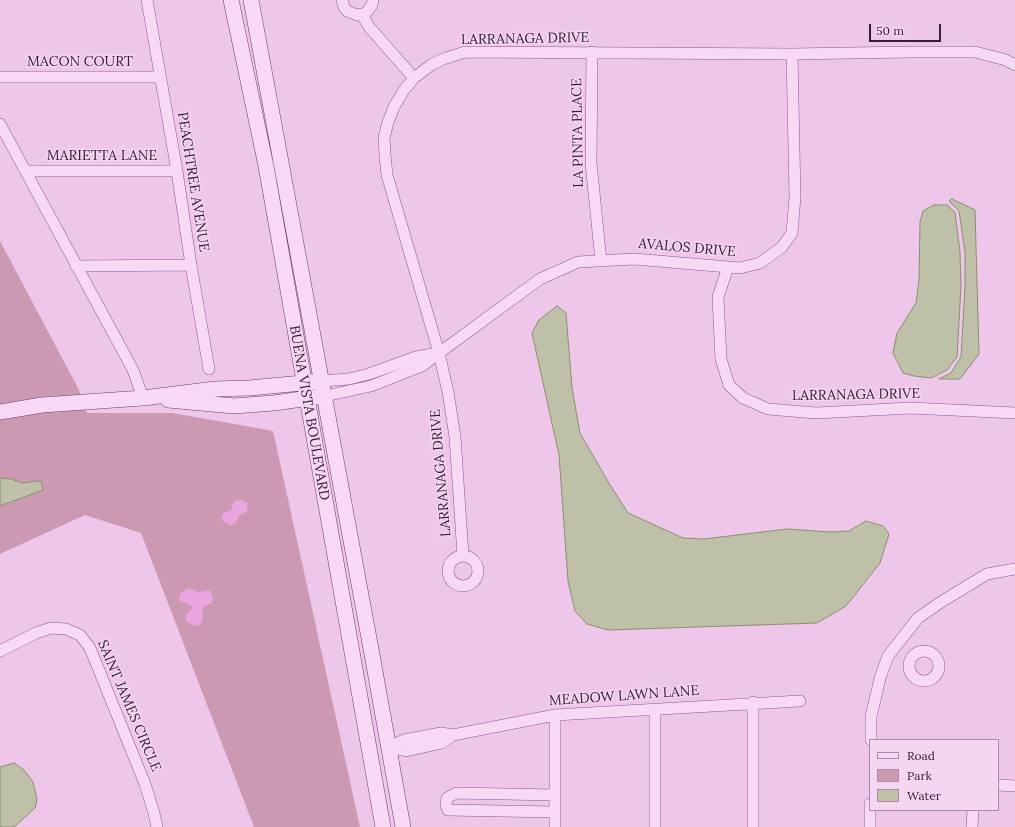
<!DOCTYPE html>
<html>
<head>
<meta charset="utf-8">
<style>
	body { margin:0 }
	#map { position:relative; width:1015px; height:827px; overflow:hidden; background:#edc6e9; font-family:Lora,serif }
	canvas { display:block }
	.legend { position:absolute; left:869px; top:739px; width:130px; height:72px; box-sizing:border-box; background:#f5d6f1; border:1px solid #a98da7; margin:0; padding:5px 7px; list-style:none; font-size:12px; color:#362039 }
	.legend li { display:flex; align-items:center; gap:8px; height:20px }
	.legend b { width:20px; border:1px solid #a98da7 }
	.scale { position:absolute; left:869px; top:24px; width:72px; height:18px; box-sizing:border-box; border:2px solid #362039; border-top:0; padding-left:5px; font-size:12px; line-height:14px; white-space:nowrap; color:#362039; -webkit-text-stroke:3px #f5d6f1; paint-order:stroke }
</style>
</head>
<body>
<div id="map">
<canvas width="1015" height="827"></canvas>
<ul class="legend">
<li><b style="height:5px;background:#f8d9f5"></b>Road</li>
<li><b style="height:11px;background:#cb9ab2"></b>Park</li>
<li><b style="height:11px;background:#bec1a8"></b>Water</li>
</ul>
<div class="scale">50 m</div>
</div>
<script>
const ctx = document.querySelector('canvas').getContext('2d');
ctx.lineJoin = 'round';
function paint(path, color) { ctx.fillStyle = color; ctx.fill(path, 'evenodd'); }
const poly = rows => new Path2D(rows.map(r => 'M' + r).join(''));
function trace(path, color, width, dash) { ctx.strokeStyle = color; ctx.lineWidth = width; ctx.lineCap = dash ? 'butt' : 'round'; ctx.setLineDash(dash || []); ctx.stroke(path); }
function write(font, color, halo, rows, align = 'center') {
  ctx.font = font + ' Lora,serif'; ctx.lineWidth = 3; ctx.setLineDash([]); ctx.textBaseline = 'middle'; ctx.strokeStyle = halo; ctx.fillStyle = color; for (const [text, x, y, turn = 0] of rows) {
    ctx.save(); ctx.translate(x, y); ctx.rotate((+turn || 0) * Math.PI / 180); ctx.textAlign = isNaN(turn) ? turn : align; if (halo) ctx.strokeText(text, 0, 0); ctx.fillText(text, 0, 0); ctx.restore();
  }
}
paint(poly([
	[0,241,79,390,87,413,173,413,273,431,360,827,254,827,141,533,85,515,0,554]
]), '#cb9ab2');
paint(poly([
	[241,500,248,503,247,512,240,515,236,523,230,525,226,523,222,520,222,514,231,510,234,501],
	[188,588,190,588,198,592,209,590,213,596,212,602,202,608,203,619,200,625,198,626,193,625,186,621,186,615,191,610,192,607,190,605,182,602,179,599,180,594]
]), '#e8a5df');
const water = poly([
	[952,199,975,210,979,354,960,379,939,379,951,373,961,357,965,286,965,252,959,211,949,201,952,199],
	[934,205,947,205,955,212,960,252,961,287,957,357,947,370,931,378,914,376,903,373,893,353,897,333,916,303,919,280,920,222,923,211,934,205],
	[557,306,566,313,572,388,580,433,610,485,628,513,683,538,704,539,787,529,830,532,849,531,866,521,883,526,889,534,880,563,846,606,817,623,608,630,587,624,575,611,568,581,559,455,532,333,539,320,557,306],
	[0,478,11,479,23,483,37,481,41,481,43,490,0,506,0,478],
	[14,763,24,770,33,782,37,799,35,808,14,827,0,827,0,767,14,763]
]);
paint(water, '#bec1a8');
trace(water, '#8a8f6e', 1);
const street = poly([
	[147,0,177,171,191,265,209,369],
	[342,0,344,7,347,11,357,15,366,13,372,5,373,0],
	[362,15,370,28,414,78],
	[592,52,591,163,601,261],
	[0,77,160,77],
	[0,124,133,370,143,398],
	[26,171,177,171],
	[76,266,191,265],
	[728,267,718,297,721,359,729,385,743,398,768,409,816,413,911,408,1015,413],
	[322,381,349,379,369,374,416,357,438,353],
	[325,396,371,386,422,366,439,353,540,279,578,262,634,259,740,268,760,263,782,247,792,233,795,197,792,54],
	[463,555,455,437,448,392,439,353,387,175,385,155,384,138,388,122,394,107,404,90,414,78,431,65,443,59,465,52,792,54,910,52,975,52,1006,60,1015,65],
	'448 571a15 15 0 1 1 30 0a15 15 0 1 1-30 0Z',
	'909 666a15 15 0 1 1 30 0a15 15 0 1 1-30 0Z',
	[0,651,36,633,51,628,66,629,80,635,90,648,145,784,154,813,157,827],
	[555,715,555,827],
	[871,740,871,717,880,678,888,656,918,618,941,602,987,574,1015,569],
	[389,747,404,740,441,733,453,735,555,715,800,701],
	[389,747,406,751,442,743,453,735],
	[998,785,1015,786],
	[555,795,456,793,447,798,446,804,448,810,555,812],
	[655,827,655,709],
	[753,827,753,702],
	[870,827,870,804],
	[972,827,973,810]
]);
const secondary = poly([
	[231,0,266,166,383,827],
	[251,0,371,649,403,827],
	[168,400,234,406,274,403,316,397],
	[0,412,42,405,143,398,215,389,249,388,313,382]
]);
trace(street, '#855c88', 12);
trace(secondary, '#65406a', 16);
trace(street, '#f8d9f5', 11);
trace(secondary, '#f8d9f5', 15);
write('14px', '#362039', '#f5d6f1', [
	["LARRANAGA DRIVE",525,39,-1],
	["MACON COURT",80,62],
	["LA PINTA PLACE",578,133,-91],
	["MARIETTA LANE",102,156],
	["PEACHTREE AVENUE",193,182,81],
	["AVALOS DRIVE",687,248,5],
	["LARRANAGA DRIVE",856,395,-1],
	["BUENA VISTA BOULEVARD",309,413,80],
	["LARRANAGA DRIVE",441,473,-95],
	["MEADOW LAWN LANE",624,696,-4],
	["SAINT JAMES CIRCLE",129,706,67]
]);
</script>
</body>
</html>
